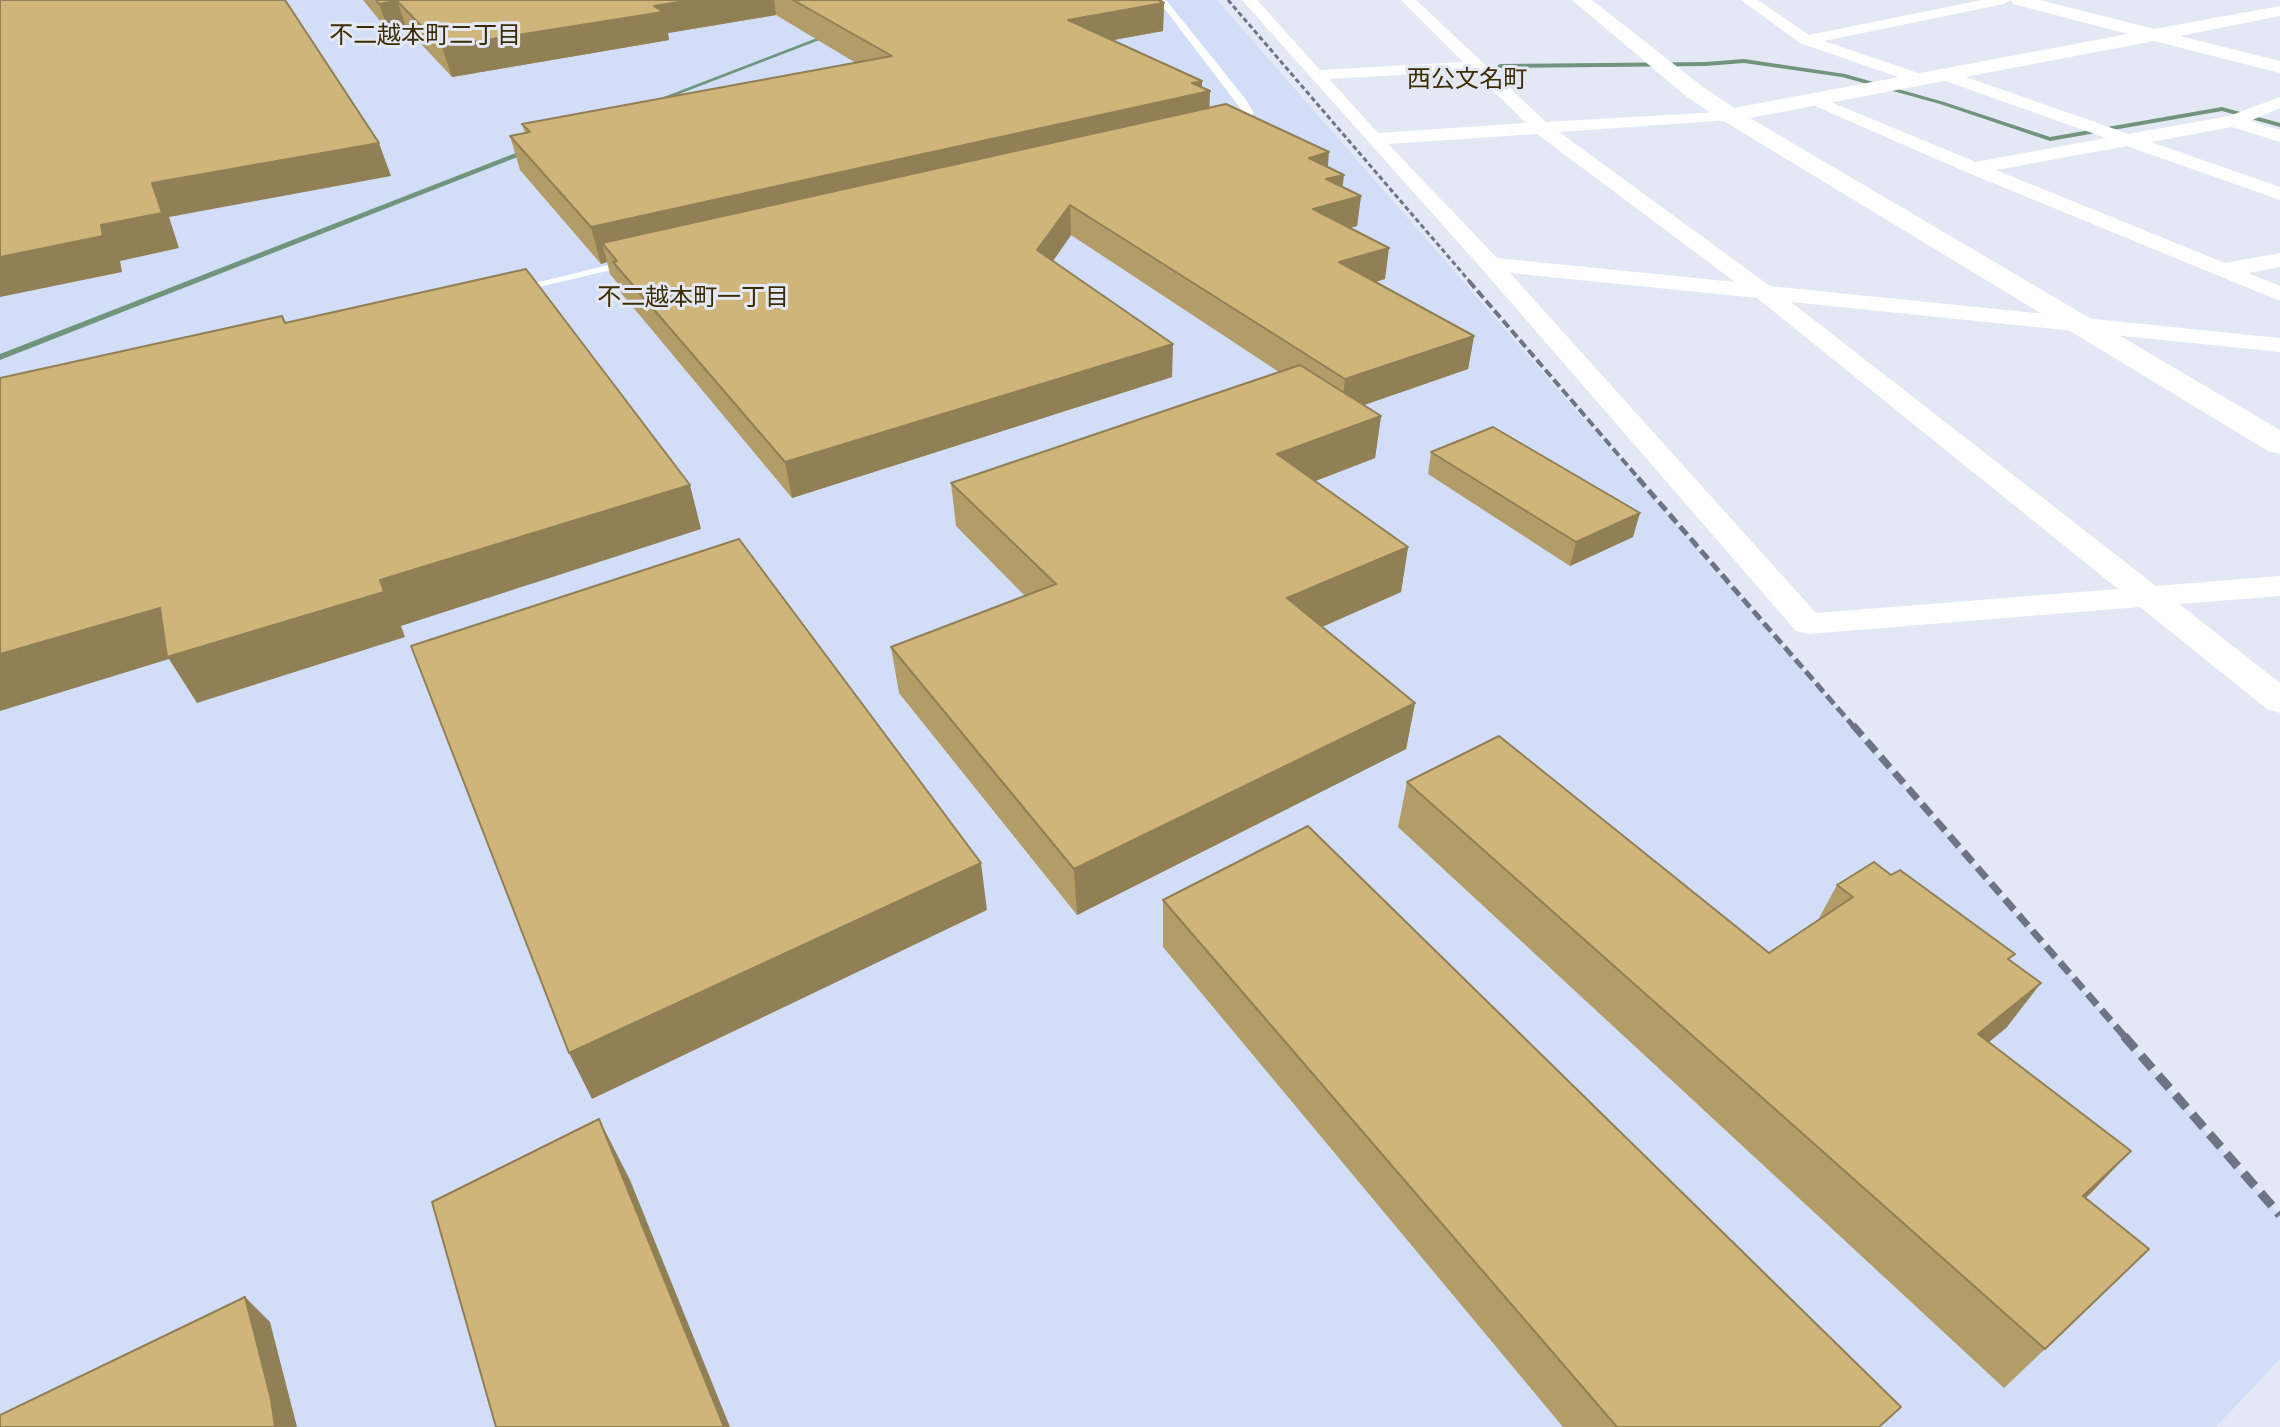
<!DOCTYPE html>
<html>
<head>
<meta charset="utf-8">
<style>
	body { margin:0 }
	canvas { display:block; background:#e3e8f4 }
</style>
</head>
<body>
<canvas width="2280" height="1427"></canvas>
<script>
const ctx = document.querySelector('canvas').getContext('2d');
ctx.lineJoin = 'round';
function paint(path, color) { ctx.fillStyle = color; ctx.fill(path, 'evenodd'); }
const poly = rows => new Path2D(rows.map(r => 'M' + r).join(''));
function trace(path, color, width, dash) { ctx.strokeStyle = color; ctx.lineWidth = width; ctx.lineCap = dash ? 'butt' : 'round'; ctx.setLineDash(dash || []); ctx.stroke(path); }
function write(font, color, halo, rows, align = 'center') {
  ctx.font = font + ' Quicksand,"Noto Sans JP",sans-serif'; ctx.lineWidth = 6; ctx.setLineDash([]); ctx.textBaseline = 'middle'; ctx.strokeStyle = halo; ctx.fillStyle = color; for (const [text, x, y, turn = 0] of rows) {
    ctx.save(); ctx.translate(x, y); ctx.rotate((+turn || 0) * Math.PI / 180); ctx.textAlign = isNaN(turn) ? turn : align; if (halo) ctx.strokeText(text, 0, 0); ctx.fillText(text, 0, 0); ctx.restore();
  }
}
paint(poly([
	[0,0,1217,0,2280,1215,2280,1359,2216,1427,0,1427]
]), '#d2ddf7');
paint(poly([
	[830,33,835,34,648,106,643,105,830,33],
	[1744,59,1845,74,1944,102,2050,137,2222,107,2280,123,2280,127,2222,111,2050,141,1940,104,1842,77,1744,63,1705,66,1500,68,1497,66,1500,64,1705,62,1744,59],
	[531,147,538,149,0,360,0,354,531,147]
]), '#70957c');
paint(poly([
	[1158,0,1166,0,1244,97,1254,113,1244,123,1223,126,1223,122,1238,119,1244,113,1158,0],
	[633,259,639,262,637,264,517,292,511,289,633,259]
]), '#fff');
paint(poly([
	[1242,0,1257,0,1320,70,1463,62,1401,0,1416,0,1546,122,1736,111,1739,115,1730,120,1559,132,1770,286,2280,338,2280,352,1791,302,2156,586,2280,576,2280,596,2179,604,2280,683,2280,713,2267,709,2140,607,1808,634,1796,631,1482,269,1242,0],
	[1473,71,1526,123,1378,133,1329,79,1473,71],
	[1537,134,1735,282,1497,258,1388,144,1537,134],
	[1510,273,1757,298,2118,589,1816,613,1510,273],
	[1741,0,1758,0,1809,35,1982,0,2011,0,2004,4,1824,41,1924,75,1927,79,1918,84,1800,43,1741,0],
	[1943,69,2129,134,2229,116,2280,97,2280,108,2250,121,2280,130,2280,142,2232,127,2151,142,2280,187,2280,200,2127,146,1996,170,2225,263,2280,253,2280,267,2248,273,2280,286,2280,301,1966,172,1801,100,1804,96,1816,96,1976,162,2106,138,1937,78,1935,74,1937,70,1943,69]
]), '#fff');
paint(poly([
	[1572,0,1592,0,1703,87,1734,108,2128,34,2013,4,2010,0,2040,0,2154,29,2280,6,2280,16,2180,36,2280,61,2280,73,2154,41,1750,118,2280,430,2280,454,2268,451,1722,120,1687,97,1572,0]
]), '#fff');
trace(poly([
	[1228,0,1471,283]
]), '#6d7486', 3, [5, 3]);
trace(poly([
	[1469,281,1640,480]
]), '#6d7486', 4, [9, 4]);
trace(poly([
	[1638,478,1854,727]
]), '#6d7486', 5, [11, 5]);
trace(poly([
	[1853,725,2126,1038]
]), '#6d7486', 7, [14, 7]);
trace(poly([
	[2124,1036,2280,1215]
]), '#6d7486', 9, [17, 9]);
paint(poly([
	[363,0,1162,0,1164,3,1163,31,1113,40,1202,87,1209,107,1328,167,1343,187,1361,196,1357,226,1350,228,1385,279,1375,282,1474,336,1468,369,1364,405,1381,416,1375,458,1315,481,1408,547,1401,592,1322,627,1415,703,1406,749,1077,915,899,693,891,647,1025,596,956,526,951,483,1279,372,1071,235,1053,261,1172,377,792,498,622,294,619,285,610,274,607,262,601,264,520,170,510,136,525,133,522,124,856,63,776,15,668,33,669,40,452,77,407,29,389,32],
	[1431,452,1633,537,1570,566,1428,474],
	[1407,782,1769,953,1818,920,1837,885,2010,961,2007,1027,1989,1042,2086,1198,2045,1349,2004,1388,1398,827],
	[1163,900,1881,1427,1563,1427,1163,947]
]), '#b29c68');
paint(poly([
	[692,0,774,0,776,15,668,33,669,40,452,77,442,47,654,6],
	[1134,0,1162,0,1162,3,1164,3,1163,31,1069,48,1068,20],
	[397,1,407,29,389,32,379,4],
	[1202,81,1202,93,1210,91,1209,123,602,243,607,262,601,264,591,227],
	[379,143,391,176,169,217,179,248,120,261,122,272,0,297,0,257,101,225,152,183],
	[1329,152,1327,179,1344,175,1341,201,1361,196,1357,226,1311,239,1309,158],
	[1070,205,1071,235,1039,281,1037,250],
	[1389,248,1385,279,1336,294,1339,262],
	[1474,336,1468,369,1341,413,1345,379],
	[1173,344,1172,377,792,498,785,462],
	[1381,416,1375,458,1274,497,1277,454],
	[690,485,701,529,401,626,405,637,197,703,169,659,0,711,0,654,160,608,380,580],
	[1640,513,1633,537,1570,566,1576,542],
	[1408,547,1401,592,1283,644,1287,598],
	[1415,703,1406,749,1077,915,1074,869],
	[981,863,987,910,592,1099,569,1053],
	[2041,983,2007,1027,1946,1078,1978,1034],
	[599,1119,630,1180,730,1427,724,1427],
	[2131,1151,2091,1193,2043,1238,2083,1196],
	[245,1297,270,1322,297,1427,275,1427]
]), '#917f55');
const building = poly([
	[0,0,285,0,379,143,152,183,162,213,101,225,103,236,0,257,0,0],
	[376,0,692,0,654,6,663,12,442,47,397,1,379,4,376,0],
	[793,0,1158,0,1164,3,1068,20,1202,81,1192,83,1210,91,591,227,510,136,530,132,522,124,892,56,793,0],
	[1226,104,1329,152,1309,158,1344,175,1326,179,1361,196,1313,209,1389,248,1339,262,1474,336,1345,379,1070,205,1037,250,1173,344,785,462,613,262,617,261,602,243,1226,104],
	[526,269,690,485,380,580,384,592,167,657,160,608,0,654,0,378,282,316,285,323,526,269],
	[1300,365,1381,416,1277,454,1408,547,1287,598,1415,703,1074,869,891,647,1056,584,951,483,1300,365],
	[1493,427,1640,513,1576,542,1431,452,1493,427],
	[739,539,981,863,569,1053,411,646,739,539],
	[1499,736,1769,953,1853,897,1837,885,1874,862,1891,875,1900,870,2015,954,2008,959,2041,983,1978,1034,2131,1151,2083,1196,2149,1249,2045,1349,1407,782,1499,736],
	[1308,826,1901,1407,1879,1427,1617,1427,1163,900,1308,826],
	[599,1119,724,1427,496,1427,432,1202,599,1119],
	[245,1297,271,1399,275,1427,0,1427,0,1415,245,1297]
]);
paint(building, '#cfb579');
trace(building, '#917f55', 2);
write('24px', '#3c2c02', '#e3e8f4', [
	["不二越本町二丁目",425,36],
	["西公文名町",1467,80],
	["不二越本町一丁目",693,298]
]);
</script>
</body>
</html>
